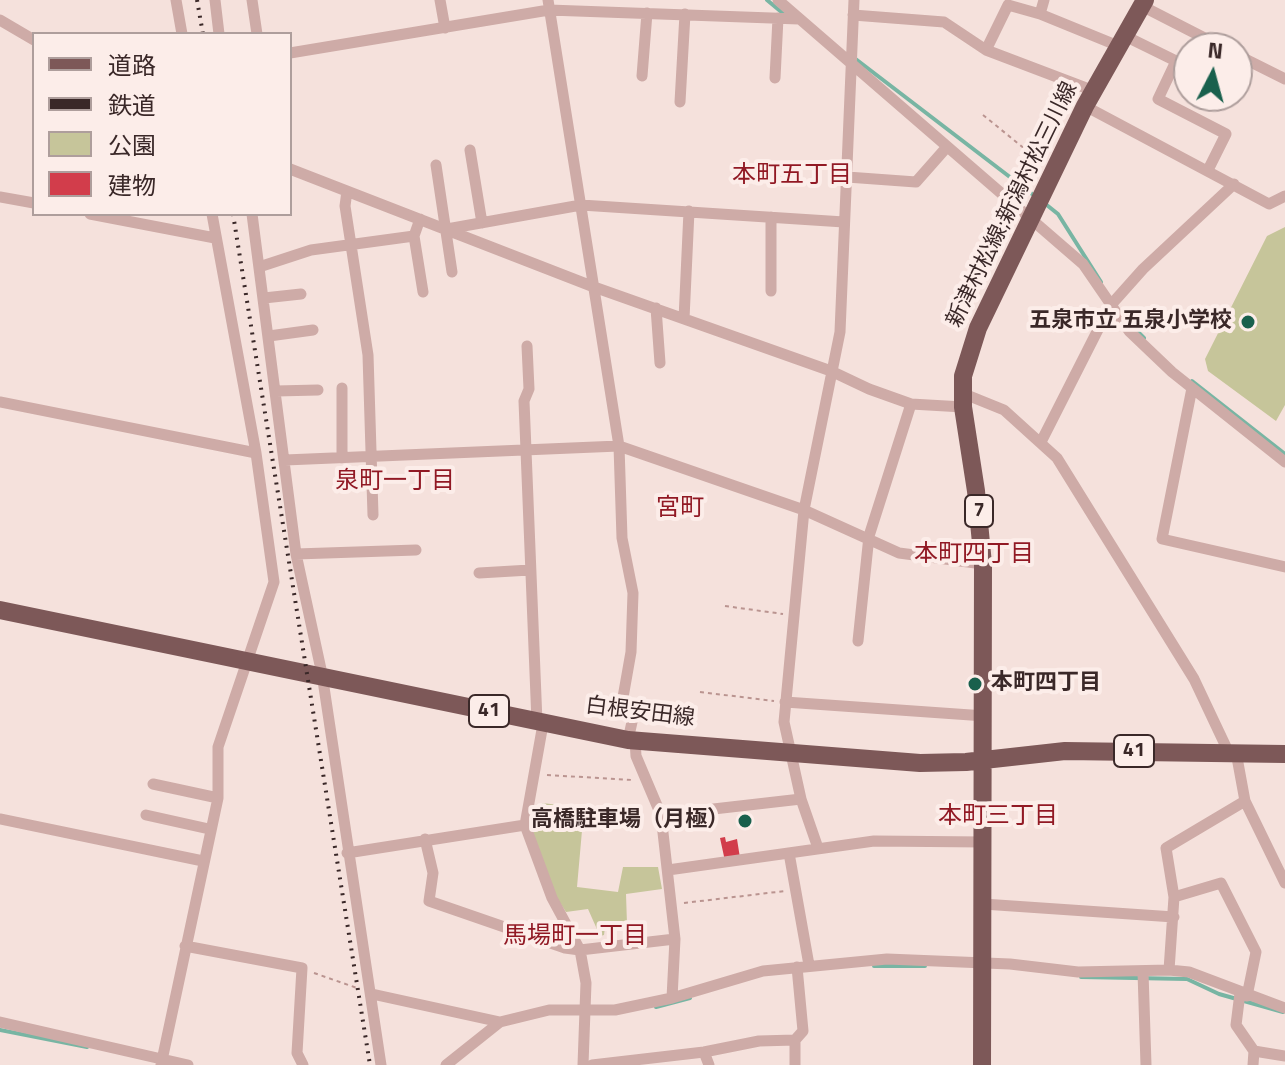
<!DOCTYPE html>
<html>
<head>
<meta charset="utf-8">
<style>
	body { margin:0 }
	#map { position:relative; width:1285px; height:1065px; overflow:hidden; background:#f5e1dc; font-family:"Titillium Web","Noto Sans JP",sans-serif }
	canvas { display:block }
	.legend { position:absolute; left:32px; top:32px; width:260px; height:184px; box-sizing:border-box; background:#fcede9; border:2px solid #ae9e9c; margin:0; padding:10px 14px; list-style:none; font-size:24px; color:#3a2828 }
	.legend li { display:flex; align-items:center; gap:16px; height:40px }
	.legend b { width:40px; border:2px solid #ae9e9c }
	.north { position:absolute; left:1173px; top:32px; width:80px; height:80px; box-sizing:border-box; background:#fcede9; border:2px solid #ae9e9c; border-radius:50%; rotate:6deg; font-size:22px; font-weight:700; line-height:32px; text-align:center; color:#3a2828 }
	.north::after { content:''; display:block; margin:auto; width:28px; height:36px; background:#19604d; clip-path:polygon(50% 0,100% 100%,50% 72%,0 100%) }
</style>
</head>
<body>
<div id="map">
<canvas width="1285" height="1065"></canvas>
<ul class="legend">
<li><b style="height:10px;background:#7d5858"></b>道路</li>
<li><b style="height:10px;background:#3a2828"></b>鉄道</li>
<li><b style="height:22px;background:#c6c59a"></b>公園</li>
<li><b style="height:22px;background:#d23d4b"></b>建物</li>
</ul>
<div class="north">N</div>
</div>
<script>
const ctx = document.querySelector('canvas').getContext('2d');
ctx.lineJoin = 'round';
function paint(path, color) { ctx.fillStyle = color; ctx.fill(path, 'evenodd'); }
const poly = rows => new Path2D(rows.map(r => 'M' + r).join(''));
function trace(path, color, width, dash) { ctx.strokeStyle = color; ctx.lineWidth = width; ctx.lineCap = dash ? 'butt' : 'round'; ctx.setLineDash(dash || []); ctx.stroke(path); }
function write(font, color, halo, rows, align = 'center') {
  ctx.font = font + ' "Titillium Web","Noto Sans JP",sans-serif'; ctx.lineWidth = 8; ctx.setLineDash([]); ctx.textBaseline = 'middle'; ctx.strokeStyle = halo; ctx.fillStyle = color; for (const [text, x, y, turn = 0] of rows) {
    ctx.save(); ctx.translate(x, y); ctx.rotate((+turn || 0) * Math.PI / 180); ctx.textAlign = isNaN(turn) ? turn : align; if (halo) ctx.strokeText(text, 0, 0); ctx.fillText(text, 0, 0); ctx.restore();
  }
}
paint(poly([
	[1285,227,1285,405,1276,421,1208,371,1205,359,1267,236],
	[542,803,584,808,577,887,618,892,623,867,658,867,662,889,626,894,627,924,605,927,604,935,600,936,588,909,566,912,553,892,531,835,538,827]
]), '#c6c59a');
trace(poly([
	[767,0,785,15],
	[853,57,1036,197],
	[1043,202,1058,214,1101,282],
	[1128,322,1144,338],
	[1192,381,1285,454],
	[874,966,925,966],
	[1081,977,1187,979,1219,994,1283,1012],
	[656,1007,690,998],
	[0,1030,87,1047]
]), '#78b5a3', 4);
paint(poly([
	[725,837,726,842,737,839,740,858,725,861,720,838]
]), '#d23d4b');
trace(poly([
	[983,115,1041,162],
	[725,606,783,614],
	[700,692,774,701],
	[547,775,633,780],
	[684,903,785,891],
	[314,973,357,988]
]), '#ba9490', 2, [4, 4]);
trace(poly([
	[176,0,182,34],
	[215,0,219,34],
	[252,0,257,34],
	[440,0,445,28],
	[548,0,619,446,622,538,633,593,631,652,622,703,634,713,628,740],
	[778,0,1083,264,1129,331,1172,372,1285,462],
	[1044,0,1040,14,1116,45],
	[1142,6,1224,48],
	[853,15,944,22,986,50,1094,91],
	[0,20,34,40],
	[1123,35,1176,61,1158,99,1226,134,1208,170],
	[986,50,1008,5,1040,14],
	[290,53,549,10,799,19],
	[1237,55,1285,79],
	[1176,61,1189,67],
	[642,76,647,13],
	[775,78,778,18],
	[680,102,685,14],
	[1085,106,1269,204,1285,196],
	[470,150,482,223],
	[436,165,452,272],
	[290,169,594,287,831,371,869,389,911,404,963,407],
	[847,177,916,182,946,148],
	[347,191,345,206,368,355,373,515],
	[0,197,34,203],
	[90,214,215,238],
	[252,214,296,554,322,674,381,1065],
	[771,217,771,291],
	[420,219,414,236,423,292],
	[447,229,581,205,844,222],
	[259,267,311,250,414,236],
	[264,298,301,294],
	[656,308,660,363],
	[684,319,689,211],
	[269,336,313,330],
	[527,346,529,389,524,401,537,722],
	[342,388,342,458],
	[1192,388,1162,539,1285,567],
	[276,391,318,390],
	[962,393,1004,410,1057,458,1194,679,1228,751],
	[0,402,256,453],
	[1041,442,1110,306,1143,269,1234,184],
	[285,460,619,446,804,510,899,553,983,564],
	[296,554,416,550],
	[479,573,530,570],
	[858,641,869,536,911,404],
	[785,702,985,716],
	[543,724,525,825,552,898,580,950,586,983,583,1065],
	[635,740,636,756,661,815,675,939,672,998],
	[1236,752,1245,801,1285,883],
	[153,784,218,798],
	[146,815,209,829],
	[661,815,801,799],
	[0,819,203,861],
	[425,839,433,873,429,901,565,948,580,950,675,939],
	[818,848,801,799,784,722,804,510,840,332,854,0],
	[347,853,525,825],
	[789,853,809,965],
	[668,870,874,841,984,842],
	[1174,897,1221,883,1256,952,1247,996],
	[983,904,1174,917],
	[185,946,302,968,297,1053,303,1065],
	[1169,970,1174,897,1166,848,1245,801],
	[1143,972,1146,1065],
	[1240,993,1236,1025,1254,1051,1253,1065],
	[372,994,500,1022,549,1010,615,1010,672,998,763,971,887,959,1010,964,1078,972,1169,970,1189,972,1285,1008],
	[0,1022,188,1065],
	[1254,1051,1285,1056],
	[704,1052,709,1065],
	[161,1065,218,798,218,747,274,582,256,453,212,214],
	[446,1065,500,1022],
	[592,1065,704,1052,759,1041,795,1040],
	[795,1065,795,1040,803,1031,797,967]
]), '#ceaba7', 11);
trace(poly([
	[0,610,628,740,920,763,966,762,1065,751,1285,754],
	[982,1065,983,564,976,491,963,407,963,376,978,328,1085,106,1145,0]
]), '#7d5858', 18);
trace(poly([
	[197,0,203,34],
	[233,214,370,1065]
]), '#3a2828', 4, [2, 6]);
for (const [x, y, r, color] of [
	[1248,322,8,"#19604d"],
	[975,684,8,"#19604d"],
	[745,821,8,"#19604d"]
]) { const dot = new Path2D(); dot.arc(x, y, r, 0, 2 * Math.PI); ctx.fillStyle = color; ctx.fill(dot); trace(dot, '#fcede9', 3); }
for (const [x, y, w] of [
	[979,511,28],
	[489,711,40],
	[1134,751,40]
]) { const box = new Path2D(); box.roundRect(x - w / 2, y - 16, w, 32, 6); ctx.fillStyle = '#fcede9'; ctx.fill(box); trace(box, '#3a2828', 2); }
write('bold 20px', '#3a2828', null, [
	["7",979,511],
	["41",489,711],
	["41",1134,751]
]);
write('22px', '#3a2828', '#fcede9', [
	["新津村松線;新潟村松三川線",1013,205,-64],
	["白根安田線",640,713,7]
]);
write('bold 22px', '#3a2828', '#fcede9', [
	["五泉市立 五泉小学校",1232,322],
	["本町四丁目",991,684,"left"],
	["高橋駐車場（月極）",729,821]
], 'right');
write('24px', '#911924', '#fcede9', [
	["本町五丁目",792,176],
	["泉町一丁目",395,482],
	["宮町",680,509],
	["本町四丁目",974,555],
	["本町三丁目",998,817],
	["馬場町一丁目",575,937]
]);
</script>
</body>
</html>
